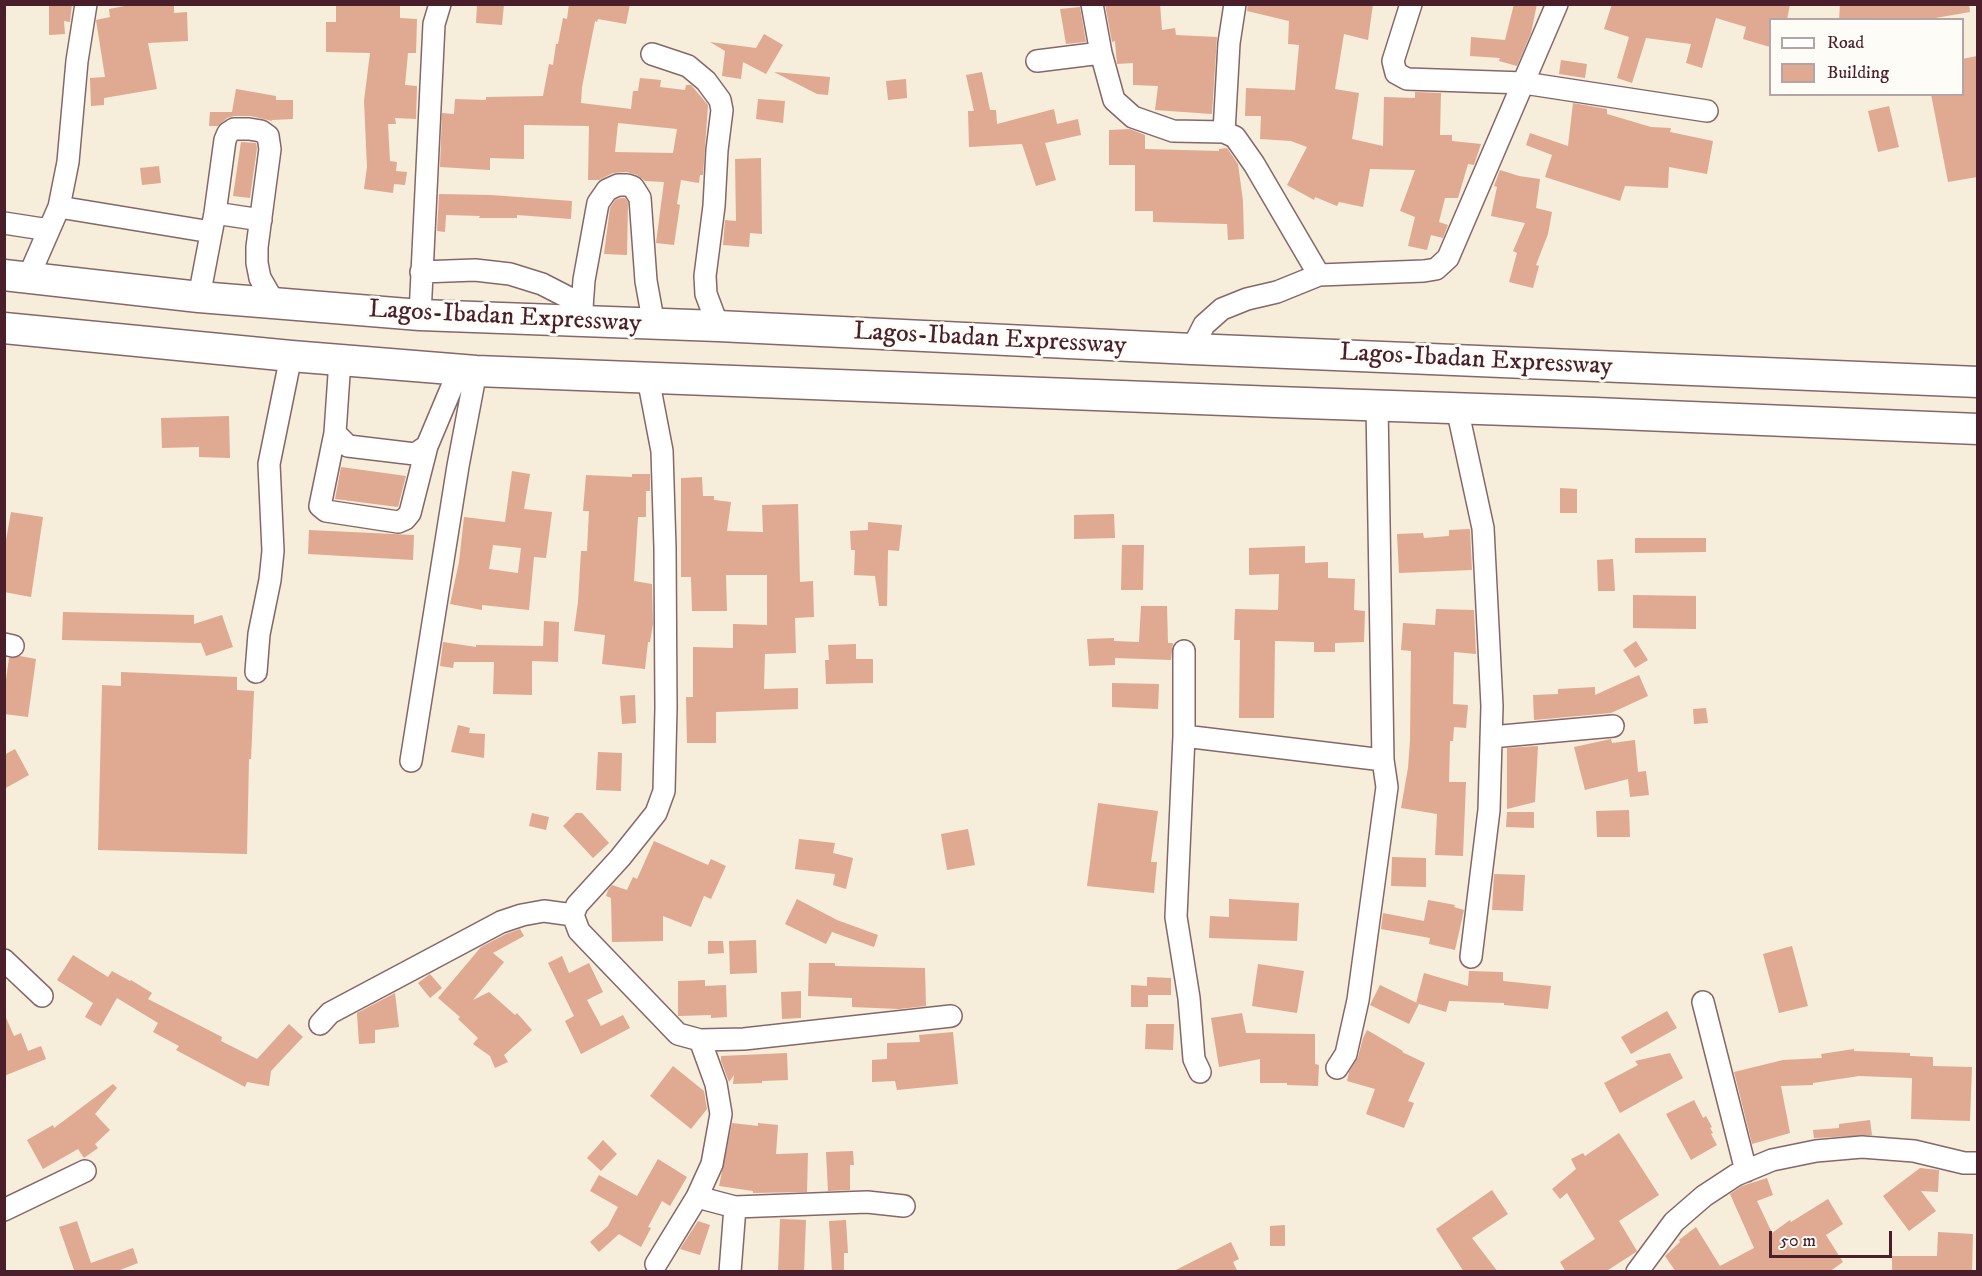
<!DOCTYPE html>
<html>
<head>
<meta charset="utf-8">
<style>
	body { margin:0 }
	#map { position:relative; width:1982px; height:1276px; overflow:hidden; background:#f6edda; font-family:"IM FELL DW Pica",serif }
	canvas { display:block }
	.frame { position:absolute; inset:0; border:6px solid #4a1f2b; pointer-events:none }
	.legend { position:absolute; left:1769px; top:18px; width:195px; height:78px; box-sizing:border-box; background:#fdfcf7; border:2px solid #b5a4a5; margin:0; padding:8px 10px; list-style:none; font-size:18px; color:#4a1f2b }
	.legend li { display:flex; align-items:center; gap:12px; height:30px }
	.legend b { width:30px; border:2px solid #b5a4a5 }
	.scale { position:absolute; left:1769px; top:1231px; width:123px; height:27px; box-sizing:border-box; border:3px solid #4a1f2b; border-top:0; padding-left:8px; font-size:18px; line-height:21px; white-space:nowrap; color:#4a1f2b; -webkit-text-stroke:4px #fdfcf7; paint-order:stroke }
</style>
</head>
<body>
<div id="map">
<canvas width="1982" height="1276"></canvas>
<div class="frame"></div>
<ul class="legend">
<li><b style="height:8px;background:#fff"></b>Road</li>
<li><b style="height:16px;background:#dfa992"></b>Building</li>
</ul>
<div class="scale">50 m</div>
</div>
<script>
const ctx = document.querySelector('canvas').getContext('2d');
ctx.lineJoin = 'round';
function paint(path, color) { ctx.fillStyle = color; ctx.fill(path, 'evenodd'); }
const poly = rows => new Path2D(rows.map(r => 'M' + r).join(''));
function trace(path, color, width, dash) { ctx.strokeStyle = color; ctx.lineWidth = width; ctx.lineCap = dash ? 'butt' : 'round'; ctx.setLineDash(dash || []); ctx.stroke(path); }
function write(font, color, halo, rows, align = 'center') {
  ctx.font = font + ' "IM FELL DW Pica",serif'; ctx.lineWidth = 6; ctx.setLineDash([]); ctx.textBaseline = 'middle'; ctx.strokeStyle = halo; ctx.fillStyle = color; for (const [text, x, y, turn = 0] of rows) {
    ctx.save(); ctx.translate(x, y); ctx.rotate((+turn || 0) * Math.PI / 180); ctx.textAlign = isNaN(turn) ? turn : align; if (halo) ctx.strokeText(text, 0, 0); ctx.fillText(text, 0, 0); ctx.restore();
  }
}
paint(poly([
	[59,4,72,4,70,22,64,21,65,34,49,35,49,6],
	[135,4,174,4,174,13,187,12,188,41,148,43,157,89,104,98,104,105,91,106,90,78,105,77,96,20,110,17,109,9],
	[336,4,400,4,400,18,417,19,416,53,408,53,405,85,417,86,416,119,395,118,396,124,388,124,390,161,397,162,396,171,407,172,405,185,394,184,393,193,364,189,367,167,364,101,370,53,326,52,326,22,336,22],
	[477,4,504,4,502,25,476,23],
	[569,4,630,4,626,24,598,19,597,22,595,21,582,87,581,103,631,109,633,91,638,91,640,78,661,80,660,87,685,90,686,85,691,85,708,105,703,175,700,175,699,183,681,180,677,204,680,205,674,245,656,243,664,182,645,181,637,175,627,172,613,173,599,180,588,180,589,126,524,125,524,159,490,158,490,170,440,167,442,113,454,114,455,99,486,100,486,97,543,96,549,64,553,65,556,44,558,44,563,18,567,19],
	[618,123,677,129,673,153,615,152],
	[1105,4,1160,4,1162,30,1175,28,1176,35,1217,37,1212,114,1155,110,1158,86,1133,85,1133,63,1117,64,1115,41,1112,42],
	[1248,4,1373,4,1368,40,1344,34,1335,89,1359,93,1352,139,1383,146,1384,97,1415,98,1415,92,1441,93,1440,135,1452,135,1452,141,1481,144,1474,165,1468,164,1458,198,1445,198,1439,222,1448,225,1443,238,1431,235,1427,250,1408,246,1415,217,1400,211,1415,170,1370,169,1363,207,1339,202,1337,206,1315,197,1314,200,1287,185,1307,147,1291,141,1260,139,1261,116,1245,116,1246,88,1295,90,1299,45,1288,44,1289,21,1247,11],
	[1514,4,1537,4,1531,33,1517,66,1499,61,1500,58,1470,56,1471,37,1505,40],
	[1612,4,1790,4,1787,20,1770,20,1770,47,1743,39,1746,27,1716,18,1702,68,1686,63,1691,44,1646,38,1632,83,1617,78,1629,37,1604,29],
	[1840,4,1969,4,1970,12,1924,20,1839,20],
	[1080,7,1086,42,1066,44,1060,9],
	[764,34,783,45,766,74,743,62,741,79,722,76,725,51,710,42,756,48],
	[1977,56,1977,177,1948,182,1931,94,1962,94,1962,59],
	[1561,60,1587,64,1585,78,1559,74],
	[774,72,830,77,828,95,817,94],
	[982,72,990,110,996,110,997,124,1054,109,1057,124,1078,119,1081,135,1045,143,1056,180,1036,186,1022,144,969,147,968,111,974,111,966,75],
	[906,79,907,98,888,100,886,81],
	[236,89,276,96,276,100,293,100,293,119,272,120,272,121,251,116,234,116,227,118,218,126,209,126,210,112,232,112],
	[758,99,785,101,783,123,756,119],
	[1573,103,1607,109,1607,114,1651,127,1671,128,1670,132,1713,141,1707,174,1669,167,1668,188,1625,186,1620,201,1545,177,1552,155,1526,145,1530,133,1568,146],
	[1889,106,1899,147,1878,152,1868,111],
	[1130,129,1145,135,1145,149,1219,151,1219,149,1227,148,1238,164,1243,201,1244,239,1228,240,1227,224,1153,222,1153,211,1135,211,1135,165,1109,165,1109,130],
	[241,142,256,143,257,148,250,198,233,196],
	[761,158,762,234,750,233,749,247,723,245,725,220,736,221,735,159],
	[159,166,161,183,142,185,140,168],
	[1500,170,1519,176,1540,179,1536,208,1552,212,1548,234,1536,265,1539,266,1533,288,1509,282,1517,253,1513,251,1525,223,1491,216,1497,187,1494,186],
	[439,194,491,195,572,201,571,219,517,215,517,218,479,218,480,216,446,215,445,232,437,231],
	[621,198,625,198,628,202,627,255,604,254,610,208,615,200],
	[229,416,230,458,199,457,199,447,162,448,161,418],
	[341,467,406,476,398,507,335,499],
	[512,471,530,474,524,509,552,512,546,558,534,557,529,610,482,605,482,610,450,604,459,562,464,517,505,522],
	[493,545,521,548,518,573,489,569],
	[632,474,650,474,650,491,646,491,646,517,638,517,634,581,652,584,653,624,650,642,648,642,645,669,602,664,605,635,574,631,578,602,581,551,587,551,589,511,583,511,586,475,632,477],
	[702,477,703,496,714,496,714,500,731,502,727,531,763,532,762,505,798,504,800,582,813,581,814,617,795,618,796,653,765,654,764,689,798,688,798,709,716,712,716,743,687,743,686,697,693,697,693,647,733,648,733,624,767,625,767,575,726,575,727,611,692,611,691,577,681,577,681,478],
	[1560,488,1577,489,1577,513,1560,513],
	[11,512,43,517,31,597,4,592,4,551],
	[1114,514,1115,538,1074,539,1074,515],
	[868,522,902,525,899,551,888,550,887,606,879,606,875,576,854,575,855,550,851,550,850,531,868,530],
	[1470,529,1472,570,1399,573,1397,534,1423,533,1424,538,1449,536,1449,530],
	[309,530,414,535,413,560,308,554],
	[1635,538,1706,538,1706,552,1635,553],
	[1122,545,1144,545,1143,590,1121,590],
	[1305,546,1305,563,1328,562,1328,578,1355,579,1354,610,1365,611,1364,642,1335,643,1335,652,1314,652,1314,642,1275,641,1274,718,1239,718,1240,640,1234,640,1235,609,1278,610,1279,574,1249,575,1249,548],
	[1613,559,1615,591,1598,591,1597,560],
	[1633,595,1696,596,1696,629,1633,628],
	[1141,606,1167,606,1168,643,1173,643,1171,660,1115,658,1115,665,1089,666,1087,639,1114,638,1114,641,1139,642],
	[1436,609,1474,610,1476,654,1454,652,1453,704,1468,705,1466,728,1454,727,1453,741,1450,741,1449,782,1466,782,1463,856,1435,855,1437,814,1401,808,1408,768,1410,741,1411,651,1401,650,1403,623,1435,625],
	[63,612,194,615,194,624,222,615,233,647,206,656,201,643,62,640],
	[544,621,559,622,558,662,532,661,532,695,493,694,494,662,454,662,453,668,440,666,443,642,476,647,476,645,543,646],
	[1636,641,1648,660,1635,668,1623,650],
	[856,644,856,659,873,659,873,683,826,684,825,660,829,660,828,645],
	[20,656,36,659,28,717,4,714,4,694,9,658],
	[121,672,237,677,237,690,254,691,251,759,249,759,247,854,98,850,102,685,121,686],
	[1639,675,1648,696,1611,713,1534,720,1533,695,1558,694,1558,689,1595,687,1595,695],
	[1112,683,1159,684,1158,709,1112,707],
	[635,695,636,723,622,724,620,696],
	[1706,708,1708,723,1694,724,1693,709],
	[458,725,470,728,469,733,485,734,484,758,451,752],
	[1611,739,1612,743,1635,740,1638,772,1646,771,1649,795,1630,797,1628,779,1585,790,1574,747],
	[1538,746,1535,802,1507,809,1507,748],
	[15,749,29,775,4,789,4,755],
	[598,752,622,753,621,791,596,790],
	[1098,803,1158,811,1151,862,1157,862,1154,893,1087,886],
	[1629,810,1630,837,1597,837,1596,811],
	[1507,812,1534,812,1534,828,1506,827],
	[532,813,549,817,546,830,529,826],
	[576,813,582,813,609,843,593,858,563,826],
	[968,829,975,865,947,870,941,834],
	[799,839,835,843,833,853,853,858,846,889,833,885,835,874,795,869],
	[654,841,708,865,711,859,726,866,711,899,704,896,691,927,663,916,663,941,612,942,611,898,606,896,608,890,612,885,627,890,633,877,637,879],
	[1392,857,1426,858,1426,887,1391,886],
	[1494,874,1525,875,1523,911,1492,910],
	[797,899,837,920,878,935,874,947,832,932,826,944,785,924],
	[1229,899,1299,903,1297,941,1209,938,1210,916,1229,917],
	[1428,900,1455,905,1454,907,1464,910,1455,950,1429,944,1430,938,1381,929,1383,913,1424,921],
	[520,929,524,936,493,953,504,962,473,1000,489,992,515,1015,517,1013,532,1030,504,1055,508,1062,495,1068,490,1056,473,1044,478,1038,458,1019,460,1017,438,998,481,947,506,934],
	[756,940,757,973,730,974,729,941],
	[708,941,723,941,724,953,708,954],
	[1792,946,1808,1006,1779,1013,1763,954],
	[73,955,108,977,112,971,130,981,131,980,152,993,148,999,222,1037,221,1041,257,1059,289,1024,303,1037,271,1071,269,1086,247,1082,245,1087,176,1050,179,1046,153,1032,158,1023,117,998,101,1026,85,1017,93,1003,57,980],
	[562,956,569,973,589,963,603,992,587,1000,601,1026,623,1015,630,1028,581,1054,565,1021,574,1016,548,963],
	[809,963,835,963,835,966,925,968,926,1006,899,1009,852,1007,852,998,808,996],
	[1258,964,1304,971,1297,1013,1252,1006],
	[1469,971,1503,972,1503,981,1551,986,1548,1009,1504,1005,1504,1003,1449,1001,1446,1012,1416,1003,1424,973,1468,986],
	[430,974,442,988,430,998,418,983],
	[1147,977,1171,978,1171,995,1148,995,1148,1007,1131,1007,1131,985,1147,986],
	[705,980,705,986,726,985,727,1017,711,1018,711,1015,678,1016,678,981],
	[1380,985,1419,1004,1409,1024,1370,1005],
	[801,991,801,1018,782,1019,781,992],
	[395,993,399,1027,375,1030,375,1043,359,1044,357,1013],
	[1667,1011,1677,1028,1631,1054,1621,1037],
	[4,1013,14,1036,21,1033,28,1051,41,1046,46,1059,4,1076],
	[1242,1013,1246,1033,1315,1034,1315,1064,1319,1065,1318,1086,1287,1085,1287,1083,1260,1083,1260,1059,1219,1067,1211,1018],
	[1146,1024,1174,1024,1173,1050,1145,1049],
	[1367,1030,1403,1051,1402,1052,1425,1063,1408,1101,1414,1103,1404,1128,1366,1114,1375,1089,1347,1081,1349,1072,1358,1057,1363,1038],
	[953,1032,958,1084,897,1090,895,1081,872,1082,872,1060,887,1059,887,1043,920,1042,919,1035],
	[1854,1049,1854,1051,1910,1053,1910,1056,1933,1057,1933,1066,1972,1067,1970,1121,1911,1119,1912,1078,1859,1076,1813,1083,1813,1085,1781,1086,1790,1133,1752,1144,1734,1072,1783,1060,1822,1058,1821,1054],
	[787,1053,788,1080,762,1081,762,1083,733,1084,734,1075,729,1082,721,1061,721,1056],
	[1670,1053,1683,1078,1620,1113,1604,1083,1638,1065,1635,1061],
	[673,1066,704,1091,707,1109,691,1129,650,1096],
	[113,1084,117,1088,95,1114,110,1130,95,1144,98,1148,84,1158,78,1149,43,1169,27,1140,53,1125,54,1128],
	[1694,1100,1703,1118,1706,1116,1712,1127,1710,1128,1713,1133,1711,1134,1717,1145,1691,1160,1666,1114],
	[1870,1120,1872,1135,1814,1138,1813,1130,1839,1128,1839,1124],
	[732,1123,758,1126,758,1123,778,1125,776,1154,808,1153,807,1192,753,1193,753,1191,719,1186],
	[1619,1133,1659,1195,1619,1221,1637,1251,1636,1252,1605,1272,1566,1272,1560,1262,1595,1239,1567,1193,1560,1199,1552,1189,1576,1169,1571,1159,1583,1153,1585,1156],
	[603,1140,617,1154,601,1171,587,1158],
	[853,1151,854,1165,850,1165,850,1190,828,1191,826,1152],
	[658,1159,687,1177,670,1206,662,1201,648,1227,651,1228,641,1247,619,1234,599,1252,590,1242,608,1226,618,1207,590,1191,599,1175,637,1196],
	[1920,1168,1939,1170,1938,1192,1921,1191,1936,1211,1909,1231,1883,1196],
	[1767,1178,1773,1195,1757,1201,1772,1233,1790,1220,1791,1222,1828,1199,1843,1224,1826,1235,1843,1262,1829,1272,1676,1272,1665,1256,1680,1242,1679,1240,1696,1227,1720,1266,1754,1248,1730,1194,1742,1186],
	[1492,1190,1508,1214,1472,1238,1498,1272,1464,1272,1436,1229],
	[780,1219,806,1220,804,1272,778,1272],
	[846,1220,848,1253,844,1253,844,1272,832,1272,829,1221],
	[77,1221,91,1263,133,1248,138,1263,115,1272,73,1272,74,1270,59,1227],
	[698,1221,710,1225,700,1255,680,1249],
	[1285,1225,1285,1246,1270,1246,1270,1226],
	[1938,1232,1973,1234,1972,1272,1892,1272,1892,1256,1937,1256],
	[1231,1242,1239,1259,1233,1262,1238,1272,1172,1272]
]), '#dfa992');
const minor = poly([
	[1092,4,1101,53,1114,100,1133,117,1173,131,1224,132,1235,137,1254,164,1319,275],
	[1411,4,1393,61,1396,73,1407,79,1524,83,1707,111],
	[652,54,688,66,706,81,720,100,722,110,717,150,714,206,705,276,706,294,718,326],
	[1037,61,1101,53],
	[1224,132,1229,43,1235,4],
	[59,207,211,232],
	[215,213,261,220],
	[4,223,49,230],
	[421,272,475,270,510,274,542,284,581,304],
	[28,278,59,207,68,162,77,61,86,4],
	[199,297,215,213,225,140,228,133,234,129,249,129,261,131,268,136,270,149,257,247,257,263,260,278,275,304],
	[420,315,434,24,440,4],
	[581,322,584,280,598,203,607,190,618,185,627,185,633,187,640,198,646,281,654,325],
	[1192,349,1204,325,1222,309,1247,299,1277,292,1319,275,1424,271,1436,269,1448,258,1557,4],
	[340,360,335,433,348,446,415,454,427,446,459,370],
	[648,378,662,451,665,548,666,708,664,791,656,813,620,858,577,905,573,915,579,931,678,1034,700,1040,744,1039,951,1016],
	[1457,408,1483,528,1492,706,1489,810,1471,957],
	[335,433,320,506,326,511,398,522,405,519,410,513,427,446],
	[4,644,13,646],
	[1184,651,1184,736,1176,917,1189,998,1194,1059,1200,1072],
	[256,672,259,634,270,580,273,551,269,464,291,356],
	[1184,736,1383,760],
	[1491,737,1613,726],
	[411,761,458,466,476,371],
	[4,960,42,996],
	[1703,1002,1746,1171],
	[320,1024,330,1013,501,922,522,915,544,911,573,915],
	[1337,1068,1346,1054,1358,1000,1387,787,1383,760,1377,405],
	[697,1197,735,1207,867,1202,904,1206],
	[4,1210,85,1171],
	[656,1264,697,1197,712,1164,721,1114,716,1084,700,1040],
	[730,1272,735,1207],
	[1637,1272,1674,1222,1704,1196,1736,1175,1772,1160,1816,1151,1862,1147,1914,1151,1964,1163,1978,1163]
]);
const highway = poly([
	[4,275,199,297,420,315,718,326,1192,349,1978,382],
	[4,328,291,356,476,371,1276,402,1595,413,1978,429]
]);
trace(minor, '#866768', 24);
trace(highway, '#866768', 33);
trace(minor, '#fff', 21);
trace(highway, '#fff', 30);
write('26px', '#4a1f2b', '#fdfcf7', [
	["Lagos-Ibadan Expressway",505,318,3],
	["Lagos-Ibadan Expressway",990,340,3],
	["Lagos-Ibadan Expressway",1476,361,3]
]);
</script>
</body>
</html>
